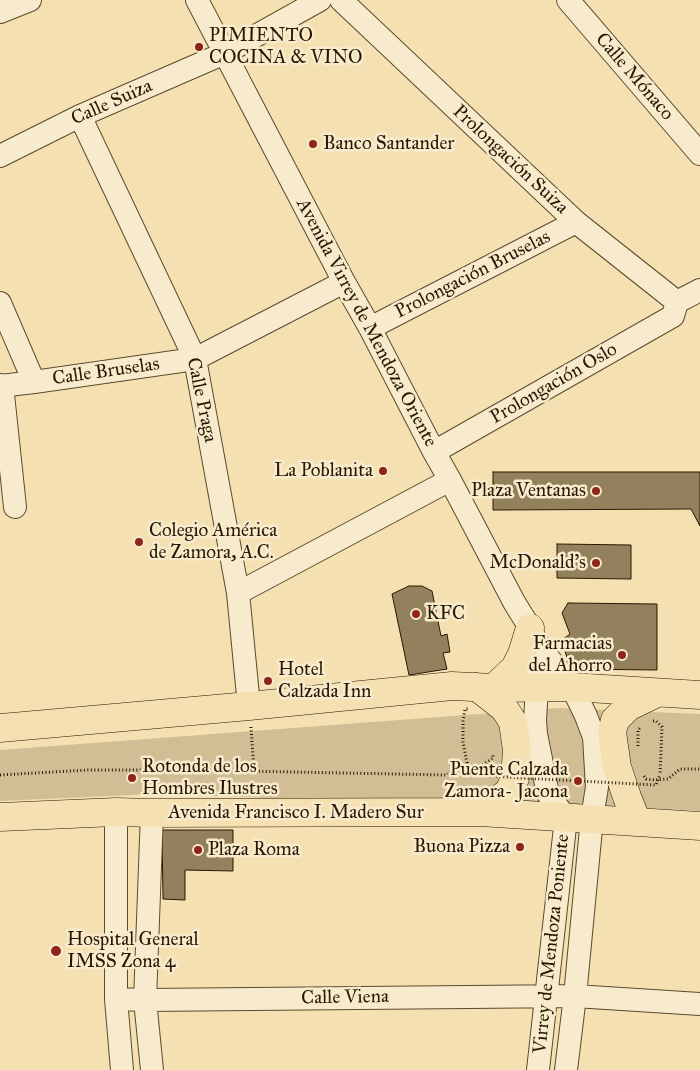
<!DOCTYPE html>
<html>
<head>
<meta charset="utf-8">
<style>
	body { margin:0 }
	canvas { display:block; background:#f5e0b2 }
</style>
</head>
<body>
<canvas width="700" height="1070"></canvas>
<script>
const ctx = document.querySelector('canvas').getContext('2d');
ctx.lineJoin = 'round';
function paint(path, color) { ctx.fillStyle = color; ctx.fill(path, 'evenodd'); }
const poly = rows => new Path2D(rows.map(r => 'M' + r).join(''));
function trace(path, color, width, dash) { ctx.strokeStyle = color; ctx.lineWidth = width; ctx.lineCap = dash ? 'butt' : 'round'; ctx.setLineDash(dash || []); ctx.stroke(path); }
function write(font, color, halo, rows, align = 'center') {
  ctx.font = font + ' "IM FELL Great Primer",serif'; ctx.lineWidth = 5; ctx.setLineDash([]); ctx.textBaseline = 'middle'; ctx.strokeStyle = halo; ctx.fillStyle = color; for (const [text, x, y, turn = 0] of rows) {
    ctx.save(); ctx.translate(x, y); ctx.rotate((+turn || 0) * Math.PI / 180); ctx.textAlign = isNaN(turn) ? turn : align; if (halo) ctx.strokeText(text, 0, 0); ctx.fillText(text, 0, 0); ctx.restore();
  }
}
paint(poly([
	[559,708,700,714,700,811,610,806,563,808,153,794,0,801,0,750]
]), '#d2be94');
const building = poly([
	[493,472,700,472,700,526,691,509,493,510,493,472],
	[557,544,631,545,631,579,557,578,557,544],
	[409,586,422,586,432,591,441,636,447,634,450,652,443,653,447,669,409,675,392,594,409,586],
	[568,603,657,604,657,670,570,669,562,640,570,634,562,613,568,603],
	[162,830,233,830,233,871,185,870,185,900,163,899,162,830]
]);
paint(building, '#93805d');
trace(building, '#281801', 1);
const minor = poly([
	[197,0,344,282,370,328,434,452,450,480,514,602,530,628,538,645,572,687,586,716,594,737,597,787,592,818,575,996,566,1070],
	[341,0,576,222,677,302,673,316,434,452],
	[568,0,700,154],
	[0,12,30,0],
	[80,116,195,359,238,593,249,706],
	[0,156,80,116,225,53,320,0],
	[677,302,700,290],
	[0,303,34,382],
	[370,328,576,222],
	[2,385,15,507],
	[0,386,34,382,195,359,344,282],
	[238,593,450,480],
	[116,812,116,999,122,1070],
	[152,813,145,1000,152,1070],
	[116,999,145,1000,575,996,700,1004],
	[538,1070,566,818,548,794,536,734,535,720,537,688,538,645]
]);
const major = poly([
	[477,687,504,708,513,722,517,750,515,778,509,792,480,812],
	[494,688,515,668,522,654,530,628],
	[0,728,249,706,452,686,494,688,572,687,700,695],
	[0,817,116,812,152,813,480,812,700,826],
	[637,822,627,797,617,767,612,732,615,720,628,707,657,693]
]);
trace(minor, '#5b4a2d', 24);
trace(major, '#281801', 29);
trace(poly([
	[653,721,656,721,662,727,660,775],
	[251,727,254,771],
	[638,746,638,730,640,728],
	[467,763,463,742,463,720,465,709,468,709],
	[0,775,88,770,192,770,446,775,454,772,459,766,481,766,493,758,493,755],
	[644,776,646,779,654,780,668,779,680,769,700,769]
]), '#281801', 3, [1, 2.5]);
trace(minor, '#f8ebcd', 22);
trace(major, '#f5e0b2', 28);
trace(poly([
	[467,763,477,775,522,778,656,785,660,775]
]), '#281801', 3, [1, 2.5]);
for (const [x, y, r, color] of [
	[199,47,5,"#8f2418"],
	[313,144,5,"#8f2418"],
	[383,471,5,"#8f2418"],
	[596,491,5,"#8f2418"],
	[139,542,5,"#8f2418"],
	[596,563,5,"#8f2418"],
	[416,614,5,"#8f2418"],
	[622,655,5,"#8f2418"],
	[268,681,5,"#8f2418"],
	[132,778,5,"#8f2418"],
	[578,781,5,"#8f2418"],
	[520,847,5,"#8f2418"],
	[198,850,5,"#8f2418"],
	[56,951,6,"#8f2418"]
]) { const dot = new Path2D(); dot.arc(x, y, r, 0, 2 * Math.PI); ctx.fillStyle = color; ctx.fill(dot); trace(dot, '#f8ebcd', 2); }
write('19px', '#281801', '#f8ebcd', [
	["PIMIENTO",209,36],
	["COCINA & VINO",209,58],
	["Banco Santander",323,144],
	["La Poblanita",373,471,"right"],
	["Plaza Ventanas",586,491,"right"],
	["Colegio América",149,531],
	["de Zamora, A.C.",149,553],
	["McDonald's",586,563,"right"],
	["KFC",426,614],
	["Farmacias",612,644,"right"],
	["del Ahorro",612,666,"right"],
	["Hotel",278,670],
	["Calzada Inn",278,692],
	["Rotonda de los",142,767],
	["Hombres Ilustres",142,789],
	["Puente Calzada",568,770,"right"],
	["Zamora- Jacona",568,792,"right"],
	["Buona Pizza",510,847,"right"],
	["Plaza Roma",208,850],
	["Hospital General",67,940],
	["IMSS Zona 4",67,962]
], 'left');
write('19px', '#281801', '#f8ebcd', [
	["Calle Mónaco",634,77,49],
	["Calle Suiza",112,103,-24],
	["Prolongación Suiza",510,160,43],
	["Prolongación Bruselas",473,275,-27],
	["Avenida Virrey de Mendoza Oriente",366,323,62],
	["Calle Bruselas",106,372,-8],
	["Prolongación Oslo",554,384,-30],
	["Calle Praga",201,400,78],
	["Avenida Francisco I. Madero Sur",296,813],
	["Virrey de Mendoza Poniente",552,944,-84],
	["Calle Viena",345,998,-1]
]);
</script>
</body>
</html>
